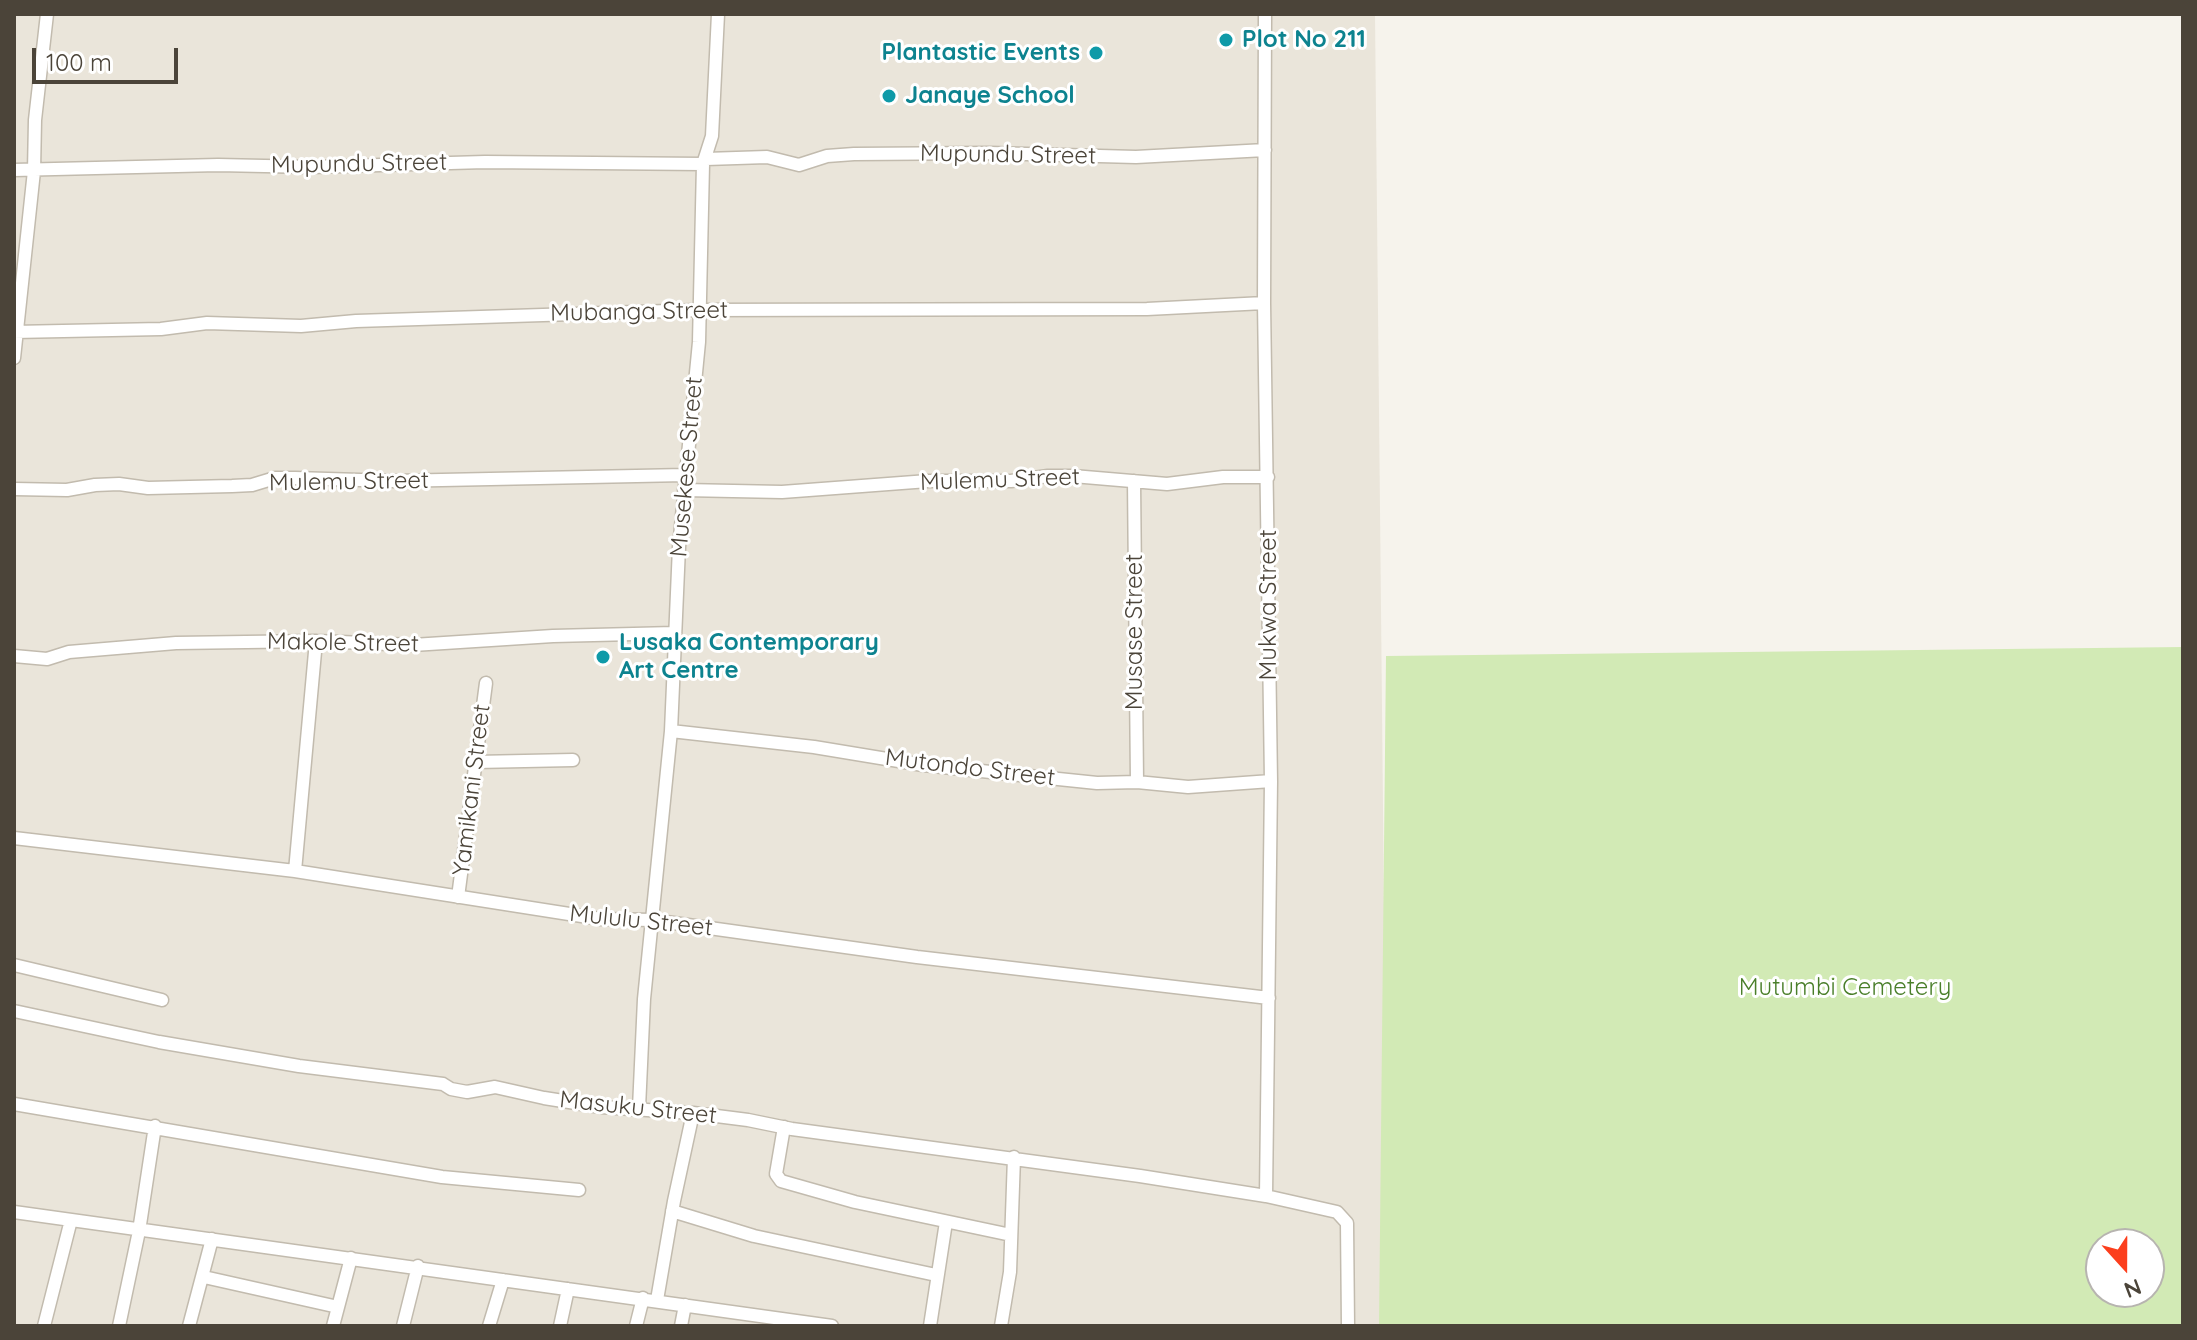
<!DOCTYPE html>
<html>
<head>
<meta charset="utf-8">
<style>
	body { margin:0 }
	#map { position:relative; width:2197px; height:1340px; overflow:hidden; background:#f6f3ec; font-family:Quicksand,sans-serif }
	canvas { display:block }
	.frame { position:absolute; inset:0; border:16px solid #4b4439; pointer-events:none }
	.north { position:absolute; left:2085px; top:1228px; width:80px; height:80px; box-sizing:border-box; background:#fff; border:2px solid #b7b4b0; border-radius:50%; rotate:159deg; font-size:22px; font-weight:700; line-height:32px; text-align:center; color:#4b4439 }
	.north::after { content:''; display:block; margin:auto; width:28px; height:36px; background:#fc3f1d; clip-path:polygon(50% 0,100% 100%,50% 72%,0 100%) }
	.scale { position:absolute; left:32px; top:48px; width:146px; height:36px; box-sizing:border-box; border:4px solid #4b4439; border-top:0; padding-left:10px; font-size:24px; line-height:28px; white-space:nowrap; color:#4b4439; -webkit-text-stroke:6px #fff; paint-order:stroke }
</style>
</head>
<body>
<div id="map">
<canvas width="2197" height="1340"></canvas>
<div class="frame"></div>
<div class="north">N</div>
<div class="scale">100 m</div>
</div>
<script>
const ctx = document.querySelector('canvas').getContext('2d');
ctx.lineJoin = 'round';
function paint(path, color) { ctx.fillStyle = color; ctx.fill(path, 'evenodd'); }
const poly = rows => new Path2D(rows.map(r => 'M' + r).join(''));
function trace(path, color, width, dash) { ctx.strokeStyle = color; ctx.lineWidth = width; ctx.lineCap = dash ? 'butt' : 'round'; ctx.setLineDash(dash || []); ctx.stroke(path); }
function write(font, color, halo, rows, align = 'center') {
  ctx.font = font + ' Quicksand,sans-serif'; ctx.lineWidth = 6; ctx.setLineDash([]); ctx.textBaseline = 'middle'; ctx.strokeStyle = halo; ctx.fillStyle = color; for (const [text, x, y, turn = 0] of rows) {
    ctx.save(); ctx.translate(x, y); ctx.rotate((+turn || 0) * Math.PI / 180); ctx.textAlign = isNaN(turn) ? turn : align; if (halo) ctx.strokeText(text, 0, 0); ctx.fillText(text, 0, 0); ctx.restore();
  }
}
paint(poly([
	[14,14,1375,14,1386,1104,1382,1326,14,1326]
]), '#eae5da');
paint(poly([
	[2183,647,2183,1326,1379,1326,1386,656],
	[2101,1244,2149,1244,2149,1292,2101,1292]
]), '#d2eab5');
const minor = poly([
	[1265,14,1264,303,1271,781,1266,1196],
	[706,159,767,157,799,165,827,156,854,154,990,153,1136,157,1265,150],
	[14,170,218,165,311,167,485,162,703,164],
	[14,332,161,329,207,323,301,326,356,321,699,310,1147,309,1264,303],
	[14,358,34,171,35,120,47,14],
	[1134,481,1137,782],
	[14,489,67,490,95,485,119,484,148,488,232,486,252,485,275,478,295,478,393,481,685,475],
	[684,490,782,492,928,481,1011,481,1048,476,1073,476,1167,484,1223,477,1268,477],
	[14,656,47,659,69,652,176,643,316,641,413,645,553,636,674,633],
	[671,731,814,747,923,765,1097,783,1137,782,1188,787,1271,781],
	[476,762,573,760],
	[14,838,295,871,601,919,652,920,917,957,1269,998],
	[295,871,316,641],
	[458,897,486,683],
	[14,965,162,1000],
	[14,1011,159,1042,299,1066,443,1084,451,1089,467,1092,495,1087,544,1098,601,1107,693,1113,748,1120,792,1129,1140,1176,1266,1196,1337,1212,1347,1223,1348,1326],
	[14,1104,442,1177,579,1190],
	[639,1108,644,999,671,731,679,547,699,342,703,164,712,136,718,14],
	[784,1127,776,1174,781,1181,855,1202,1011,1235],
	[672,1211,754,1236,936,1275],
	[14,1212,832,1326],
	[204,1277,338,1307],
	[657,1300,674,1201,693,1113],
	[44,1326,71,1220],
	[119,1326,139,1231,155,1126],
	[189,1326,212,1239],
	[333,1326,351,1258],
	[403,1326,418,1266],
	[489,1326,503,1280],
	[560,1326,568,1289],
	[636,1326,643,1298],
	[681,1326,685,1305],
	[930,1326,946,1222],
	[1001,1326,1010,1272,1014,1157]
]);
trace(minor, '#c2bbae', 15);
trace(minor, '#fff', 12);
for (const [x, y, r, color] of [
	[1226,40,8,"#0f9aa8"],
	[1096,53,8,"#0f9aa8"],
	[889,96,8,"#0f9aa8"],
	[603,657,8,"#0f9aa8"]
]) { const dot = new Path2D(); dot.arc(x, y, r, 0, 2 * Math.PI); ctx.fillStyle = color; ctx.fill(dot); trace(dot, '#fff', 3); }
write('bold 24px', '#0d838f', '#fff', [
	["Plot No 211",1242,40],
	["Plantastic Events",1080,53,"right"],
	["Janaye School",905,96],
	["Lusaka Contemporary",619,643],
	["Art Centre",619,671]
], 'left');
write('24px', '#4b4439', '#fff', [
	["Mupundu Street",1008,155,1],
	["Mupundu Street",359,164,-1],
	["Mubanga Street",639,312,-1],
	["Musekese Street",687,467,-85],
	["Mulemu Street",1000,480,-2],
	["Mulemu Street",349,482,-1],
	["Mukwa Street",1269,605,-90],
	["Musase Street",1135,632,-90],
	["Makole Street",343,643,1],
	["Mutondo Street",970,768,7],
	["Yamikani Street",472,790,-83],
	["Mululu Street",641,921,6],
	["Masuku Street",638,1108,6]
]);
write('24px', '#4a7f2a', '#fff', [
	["Mutumbi Cemetery",1845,988]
]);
</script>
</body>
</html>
